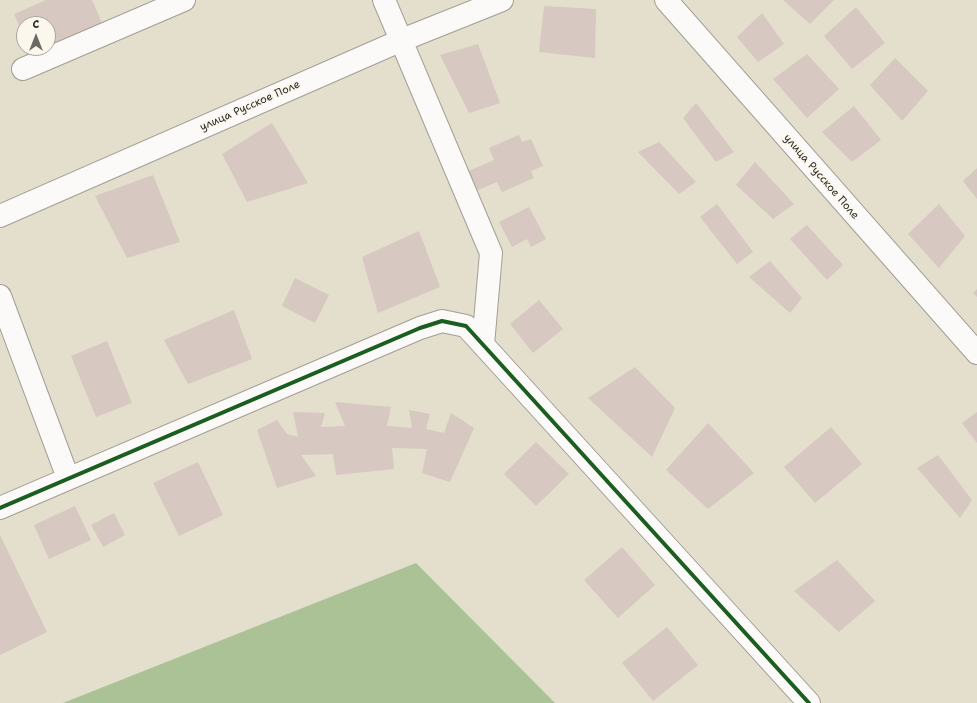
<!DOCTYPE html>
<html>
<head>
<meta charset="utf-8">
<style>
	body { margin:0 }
	#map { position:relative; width:977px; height:703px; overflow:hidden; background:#e4decd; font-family:"Shantell Sans",sans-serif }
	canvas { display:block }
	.north { position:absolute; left:16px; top:16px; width:40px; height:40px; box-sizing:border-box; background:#fbf7ec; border:1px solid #a8a59f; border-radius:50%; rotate:0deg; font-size:11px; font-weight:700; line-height:16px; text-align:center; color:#2b2b2b }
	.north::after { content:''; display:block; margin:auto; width:14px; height:18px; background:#6c6a64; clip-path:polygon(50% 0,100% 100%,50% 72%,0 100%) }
</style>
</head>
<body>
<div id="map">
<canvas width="977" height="703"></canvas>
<div class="north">С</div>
</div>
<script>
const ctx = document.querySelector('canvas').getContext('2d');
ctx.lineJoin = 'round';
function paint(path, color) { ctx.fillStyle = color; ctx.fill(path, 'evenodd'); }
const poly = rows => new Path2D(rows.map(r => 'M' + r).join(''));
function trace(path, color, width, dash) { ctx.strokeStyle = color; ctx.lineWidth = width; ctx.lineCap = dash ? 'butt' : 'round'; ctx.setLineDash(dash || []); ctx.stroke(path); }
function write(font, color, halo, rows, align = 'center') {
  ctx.font = font + ' "Shantell Sans",sans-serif'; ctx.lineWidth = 3.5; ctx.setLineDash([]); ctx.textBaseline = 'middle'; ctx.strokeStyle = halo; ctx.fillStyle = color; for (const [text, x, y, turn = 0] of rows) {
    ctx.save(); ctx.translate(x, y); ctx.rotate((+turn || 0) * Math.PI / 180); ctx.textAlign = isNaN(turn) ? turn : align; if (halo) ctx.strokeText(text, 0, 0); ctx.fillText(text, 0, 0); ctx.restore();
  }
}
paint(poly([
	[416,563,555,703,63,703]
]), '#aac295');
paint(poly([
	[46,0,92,0,102,23,48,46,48,24,24,24,24,37,14,14],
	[783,0,834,0,810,24],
	[544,6,596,9,595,58,539,52],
	[856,7,885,43,852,69,824,36],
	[762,13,784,44,758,62,737,37],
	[478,44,500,103,469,113,440,55],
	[29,48,44,48,31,54],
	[807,54,839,89,807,118,773,79],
	[895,58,928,91,902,121,870,85],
	[696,103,734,152,716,162,683,118],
	[854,106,881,140,852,162,822,132],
	[272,123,308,183,247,202,222,154],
	[519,135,522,142,531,139,543,166,531,171,534,178,502,192,497,182,473,192,464,173,494,160,489,148],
	[659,142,696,182,679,194,638,152],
	[755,162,794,204,773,219,736,185],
	[977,168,977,199,963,181],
	[153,175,180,242,127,258,95,196],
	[717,204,753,252,737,264,700,217],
	[939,204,965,236,939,268,908,234],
	[529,207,546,239,531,247,527,239,512,247,499,222],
	[807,225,843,265,827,280,790,239],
	[419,231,440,287,378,313,362,257],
	[770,261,802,298,790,313,749,277],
	[295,278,329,295,315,323,282,306],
	[977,289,977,297,973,293],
	[539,300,563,329,533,353,510,324],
	[234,310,252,359,188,384,164,340],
	[107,341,132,403,96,417,71,356],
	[635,367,675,408,652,457,588,398],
	[335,402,391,407,387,426,412,428,409,410,430,414,426,429,444,433,451,413,474,428,450,482,422,473,427,449,392,448,394,469,336,475,333,454,301,455,316,476,277,488,257,430,277,420,287,434,298,437,293,412,325,413,321,427,345,426],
	[977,412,977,443,962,423],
	[708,423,754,473,708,509,666,470],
	[831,427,862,464,815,503,784,467],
	[536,442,569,474,536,506,504,474],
	[938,455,972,500,960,518,917,468],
	[198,462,223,515,179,536,153,483],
	[75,506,91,540,49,559,34,525],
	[114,513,125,535,103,547,91,525],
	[0,535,47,632,0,655],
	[622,547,655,585,618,618,584,580],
	[837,560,875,601,839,632,794,591],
	[667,627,698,665,653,701,622,663]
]), '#d7c8c1');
const minor = poly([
	[384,0,491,253,483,345],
	[666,0,977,353],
	[23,69,184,0],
	[0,216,402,40,502,0],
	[0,296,68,478],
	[0,508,420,328,442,321,466,326,809,703]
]);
trace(minor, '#a19e94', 24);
trace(minor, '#fbfaf8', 22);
trace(poly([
	[0,508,420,328,442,321,466,326,809,703]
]), '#1b5e20', 4);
write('11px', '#2b2b2b', '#fbf7ec', [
	["улица Русское Поле",250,106,-24],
	["улица Русское Поле",821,177,49]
]);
</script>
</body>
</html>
